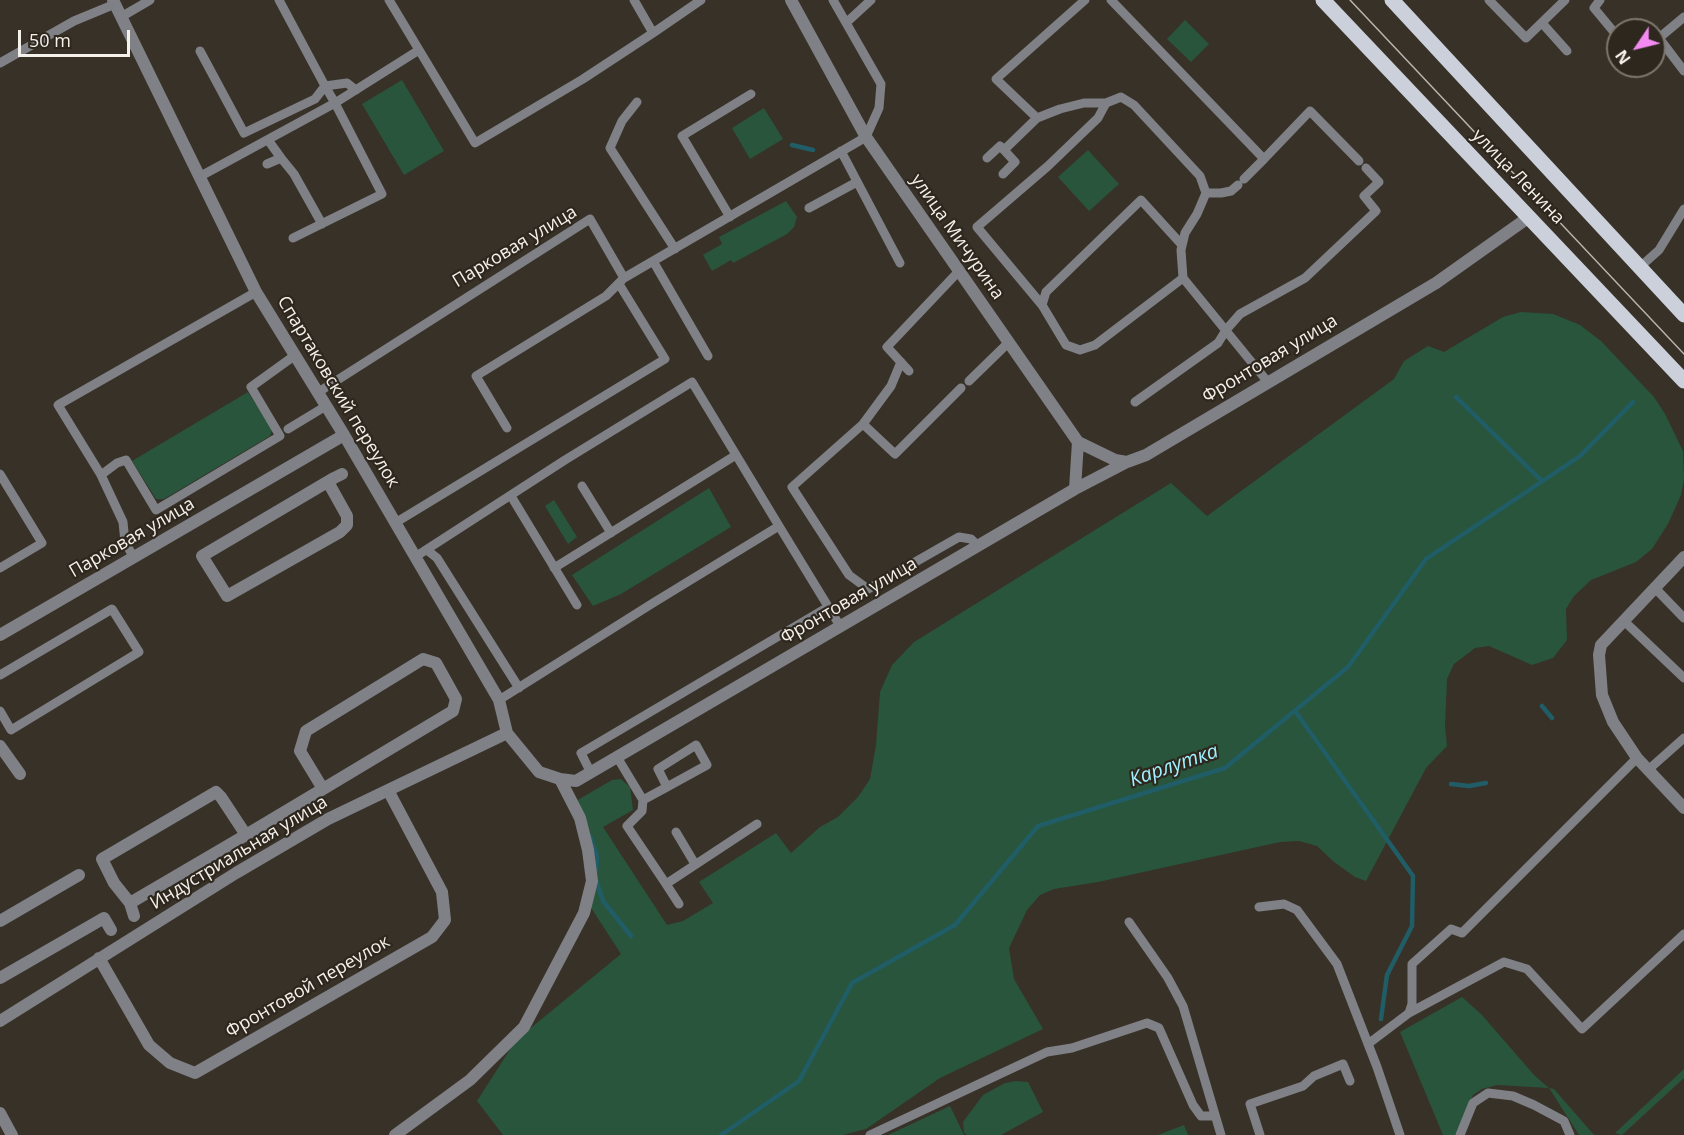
<!DOCTYPE html>
<html>
<head>
<meta charset="utf-8">
<style>
	body { margin:0 }
	#map { position:relative; width:1684px; height:1135px; overflow:hidden; background:#383128; font-family:"Open Sans",sans-serif }
	canvas { display:block }
	.north { position:absolute; left:1606px; top:18px; width:60px; height:60px; box-sizing:border-box; background:#2e271e; border:2px solid #7d7770; border-radius:50%; rotate:235deg; font-size:16px; font-weight:700; line-height:24px; text-align:center; color:#f4f0ea }
	.north::after { content:''; display:block; margin:auto; width:21px; height:27px; background:#f38af1; clip-path:polygon(50% 0,100% 100%,50% 72%,0 100%) }
	.scale { position:absolute; left:18px; top:30px; width:112px; height:27px; box-sizing:border-box; border:3px solid #f4f0ea; border-top:0; padding-left:8px; font-size:18px; line-height:21px; white-space:nowrap; color:#f4f0ea; -webkit-text-stroke:4px #2e271e; paint-order:stroke }
</style>
</head>
<body>
<div id="map">
<canvas width="1684" height="1135"></canvas>
<div class="north">N</div>
<div class="scale">50 m</div>
</div>
<script>
const ctx = document.querySelector('canvas').getContext('2d');
ctx.lineJoin = 'round';
function paint(path, color) { ctx.fillStyle = color; ctx.fill(path, 'evenodd'); }
const poly = rows => new Path2D(rows.map(r => 'M' + r).join(''));
function trace(path, color, width, dash) { ctx.strokeStyle = color; ctx.lineWidth = width; ctx.lineCap = dash ? 'butt' : 'round'; ctx.setLineDash(dash || []); ctx.stroke(path); }
function write(font, color, halo, rows, align = 'center') {
  ctx.font = font + ' "Open Sans",sans-serif'; ctx.lineWidth = 4.5; ctx.setLineDash([]); ctx.textBaseline = 'middle'; ctx.strokeStyle = halo; ctx.fillStyle = color; for (const [text, x, y, turn = 0] of rows) {
    ctx.save(); ctx.translate(x, y); ctx.rotate((+turn || 0) * Math.PI / 180); ctx.textAlign = isNaN(turn) ? turn : align; if (halo) ctx.strokeText(text, 0, 0); ctx.fillText(text, 0, 0); ctx.restore();
  }
}
paint(poly([
	[1185,20,1209,44,1191,62,1167,39],
	[402,80,444,151,404,175,362,104],
	[764,108,783,139,750,159,732,128],
	[1088,150,1119,184,1089,211,1058,177],
	[786,201,797,217,794,227,787,234,733,263,731,260,712,271,703,255,722,244,719,237],
	[1521,312,1553,314,1580,325,1601,341,1654,397,1665,414,1683,451,1684,479,1681,495,1668,524,1652,549,1636,562,1591,580,1574,596,1566,609,1567,640,1553,658,1532,665,1489,646,1475,648,1454,664,1447,679,1445,726,1447,746,1426,768,1366,881,1355,877,1334,862,1317,846,1299,841,1280,842,1098,882,1054,889,1040,895,1027,910,1009,948,1014,979,1043,1029,940,1078,866,1129,843,1135,503,1135,477,1101,516,1040,621,954,588,903,595,887,576,801,612,780,621,779,630,787,633,810,603,827,667,925,683,921,713,903,699,882,776,833,791,853,820,827,838,817,858,797,870,779,876,745,880,692,892,665,914,642,1171,483,1207,516,1394,379,1404,361,1428,346,1444,352,1503,317],
	[248,392,272,430,270,436,164,499,156,499,132,461],
	[709,488,731,527,621,594,593,606,572,575],
	[554,500,577,537,568,544,545,506],
	[1462,997,1481,1014,1535,1076,1549,1088,1554,1089,1594,1135,1579,1135,1549,1088,1497,1085,1482,1089,1473,1095,1455,1135,1443,1135,1400,1032],
	[1684,1069,1684,1078,1622,1135,1615,1133],
	[1016,1081,1028,1082,1043,1112,1001,1135,967,1135,964,1133,963,1122,983,1095,1005,1083],
	[950,1106,964,1135,888,1135],
	[1184,1125,1188,1135,1158,1135]
]), '#28553b');
trace(poly([
	[792,145,813,150],
	[1456,397,1542,481],
	[1542,706,1552,718],
	[1295,711,1413,876,1412,926,1387,975,1381,1019],
	[1451,784,1469,786,1486,783],
	[590,836,597,856,596,871],
	[596,880,603,901,631,936],
	[721,1135,799,1081,852,983,955,925,1038,826,1225,768,1348,667,1426,559,1580,456,1633,402]
]), '#205d66', 4.5);
trace(poly([
	[389,0,475,143,583,79,653,33,634,0],
	[1111,0,1264,159,1310,111,1359,161],
	[1489,0,1526,38,1565,0],
	[1600,0,1594,8,1618,37],
	[121,17,150,0],
	[846,23,871,0],
	[1542,23,1567,51],
	[653,33,701,0],
	[1659,38,1684,17],
	[1654,43,1659,38,1684,71],
	[200,51,244,133,315,99,325,86,279,0],
	[0,63,74,21,115,4],
	[356,90,347,83,325,86,335,103,419,50],
	[637,102,622,121,610,148,675,249],
	[1037,118,996,79,1085,0],
	[268,140,281,158],
	[841,151,900,263],
	[987,158,1000,146,1004,150],
	[267,164,281,158,294,174,322,224],
	[1003,174,1015,162,1004,150,1037,118,1060,109,1084,103,1106,103,1121,97,1134,105,1200,176,1206,193,1197,214,1185,233,1181,250,1183,278,1267,381],
	[199,177,335,103,382,194,293,238],
	[1244,179,1264,159],
	[1206,193,1221,193,1231,191,1238,185],
	[809,208,857,182],
	[730,217,682,136,751,94],
	[1182,245,1141,200,1046,292,1042,305,1066,345,1080,350,1095,345,1183,278],
	[653,261,708,356],
	[1640,267,1659,250,1684,209],
	[1042,305,977,227,1048,166,1098,118,1106,103],
	[909,371,887,347,959,271],
	[969,381,1008,343],
	[961,388,895,454,863,424,792,487,849,575,868,589,959,537,971,539,978,546],
	[317,393,590,219,624,278,866,137,879,108,881,84,833,0],
	[1135,402,1218,343,1226,330,1240,314,1305,278,1376,211,1364,196,1379,182,1366,168],
	[863,424,891,386,901,362],
	[507,428,476,376,606,296,622,280],
	[288,429,326,406],
	[0,474,42,543,0,568],
	[101,475,117,463,126,460,156,510,280,436,251,387,294,356],
	[582,486,611,533],
	[511,496,577,605],
	[395,523,665,359,619,284],
	[427,550,437,558,519,688],
	[415,557,565,460,692,382,779,526],
	[134,558,125,542,123,522,101,475,58,405,256,292],
	[554,568,736,455],
	[1654,587,1684,618],
	[1624,621,1684,678],
	[0,675,112,609,139,652,11,730,0,711],
	[499,700,653,603,779,526,840,626],
	[617,757,643,800,642,811,627,826,666,884,757,824],
	[1648,770,1684,738],
	[591,773,581,753,828,607],
	[643,800,667,787,707,765,696,745,658,769,667,787],
	[676,832,695,864],
	[666,884,679,904],
	[1259,907,1284,904,1297,910,1337,964,1377,1067,1400,1135],
	[1129,922,1168,978,1183,1006,1221,1135],
	[1409,1013,1504,962,1527,969,1582,1029,1684,934],
	[1368,1044,1409,1013,1412,1004,1412,964,1451,929,1462,933,1637,758],
	[870,1135,1047,1052,1072,1048,1147,1023,1159,1028,1193,1105,1201,1116,1215,1116],
	[1260,1135,1250,1104,1303,1086,1314,1076,1343,1064,1350,1081],
	[1460,1135,1473,1103,1488,1093,1513,1096,1534,1105,1564,1121,1570,1135]
]), '#7f8186', 9);
trace(poly([
	[328,482,347,516,347,525,340,532,227,596,202,556,334,478,342,474],
	[0,746,20,774],
	[246,835,323,789,453,711,456,699,436,663,423,659,306,731,300,751,323,789],
	[130,903,246,835,221,797,216,792,102,859,114,883,130,903,134,916],
	[0,921,79,875],
	[0,978,104,918,111,930]
]), '#7f8186', 12);
trace(poly([
	[113,0,256,292,344,435,499,700,507,733,539,772,560,779,576,781,1075,489,1127,462,1146,455,1436,283,1529,217],
	[791,0,866,137,1078,442,1115,460,1127,462],
	[1075,489,1078,442],
	[1684,557,1601,645,1599,655,1602,695,1613,722,1637,758,1684,808],
	[0,635,344,435],
	[99,958,149,1045,170,1063,195,1073,432,937,445,920,442,892,389,792],
	[0,1021,236,873,328,819,507,733],
	[0,1113,12,1135],
	[395,1135,470,1080,524,1027,584,913,592,881,588,850,580,818,560,779]
]), '#7f8186', 12);
trace(poly([
	[1323,0,1684,381],
	[1392,0,1684,315]
]), '#cbd0db', 15);
trace(poly([
	[1350,0,1684,354]
]), '#bab5ae', 1.5);
write('18px', '#f4f0ea', '#2e271e', [
	["улица Ленина",1518,177,46],
	["улица Мичурина",957,237,55],
	["Парковая улица",515,247,-31],
	["Фронтовая улица",1270,359,-31],
	["Спартаковский переулок",338,392,59],
	["Парковая улица",132,538,-30],
	["Фронтовая улица",849,601,-30],
	["Индустриальная улица",239,853,-31],
	["Фронтовой переулок",308,987,-30]
]);
write('italic 20px', '#9ff1fe', '#2e271e', [
	["Карлутка",1174,766,-19]
]);
</script>
</body>
</html>
